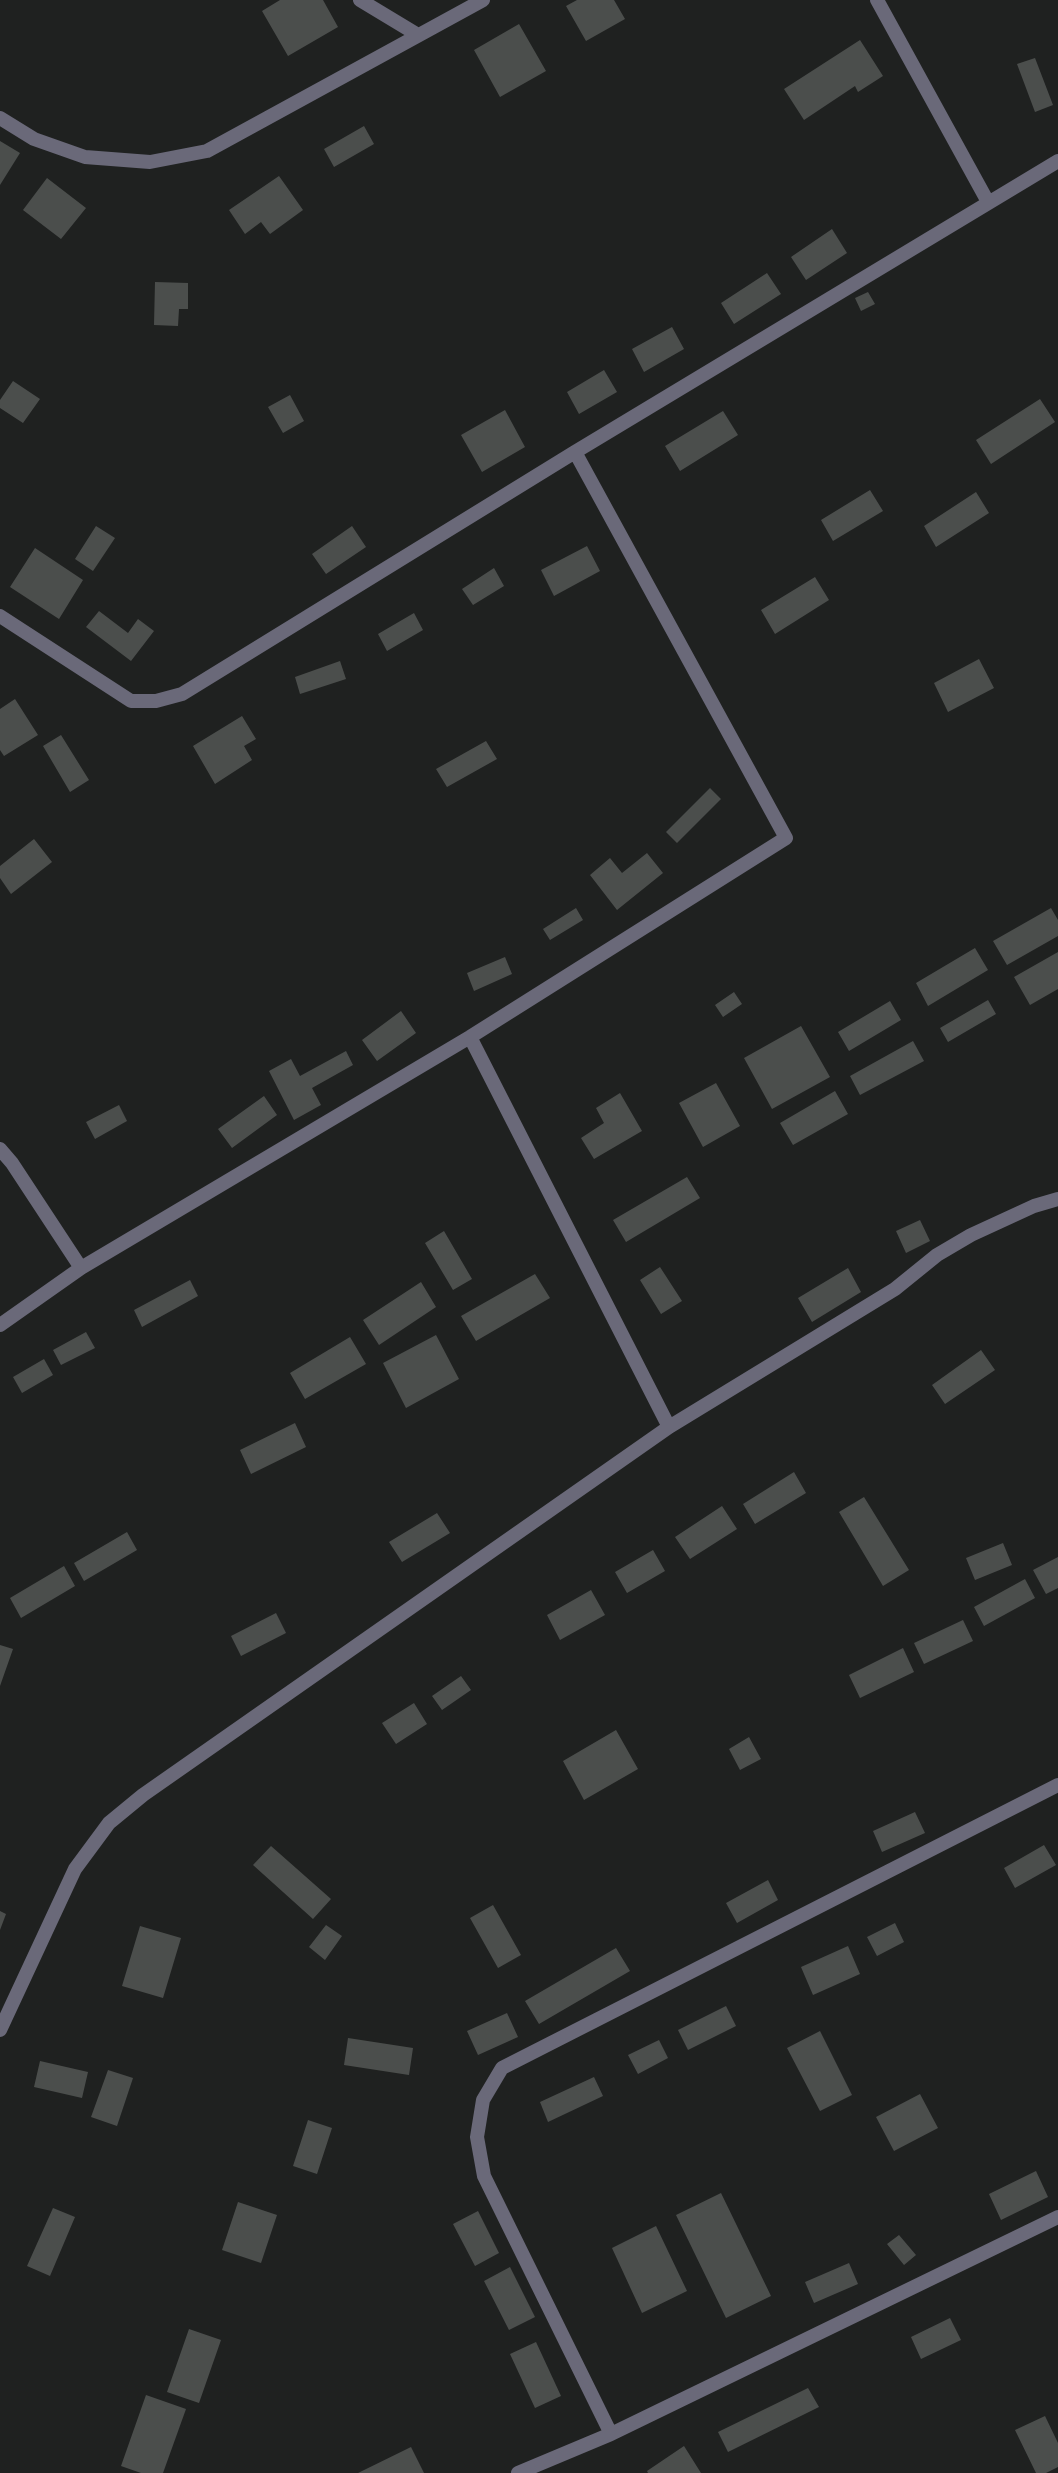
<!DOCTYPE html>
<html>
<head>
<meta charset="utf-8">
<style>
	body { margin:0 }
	canvas { display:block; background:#1f2120 }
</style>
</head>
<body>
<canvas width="1058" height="2473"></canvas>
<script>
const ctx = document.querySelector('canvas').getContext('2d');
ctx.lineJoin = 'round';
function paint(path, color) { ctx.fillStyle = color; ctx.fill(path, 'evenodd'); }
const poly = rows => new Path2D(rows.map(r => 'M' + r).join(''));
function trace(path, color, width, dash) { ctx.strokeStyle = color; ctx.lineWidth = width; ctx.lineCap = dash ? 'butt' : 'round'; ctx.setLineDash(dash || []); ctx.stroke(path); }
paint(poly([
	[280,0,323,0,338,27,288,56,262,11],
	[577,0,614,0,625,19,586,41,566,6],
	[519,24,546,71,500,97,474,50],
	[860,40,883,76,858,92,855,86,804,120,784,89],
	[1035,58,1053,105,1035,112,1017,64],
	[364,126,374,144,334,167,324,149],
	[0,141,20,153,0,185],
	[279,176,303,210,270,234,261,222,245,234,229,210],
	[47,178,86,208,61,239,23,210],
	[832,229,847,253,806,280,791,257],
	[767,273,781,294,734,324,721,303],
	[155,282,188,283,188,309,179,309,178,326,154,325],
	[868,292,875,304,861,311,855,298],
	[672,327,684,349,644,372,632,349],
	[604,370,617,392,579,414,567,392],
	[13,381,40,399,23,423,0,408,0,400],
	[290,395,304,421,283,433,268,407],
	[1040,399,1055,422,991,464,976,440],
	[505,410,525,447,482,472,461,435],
	[723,411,738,435,680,471,665,446],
	[870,490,883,511,833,541,821,520],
	[976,492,989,513,936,547,924,526],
	[96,526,115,538,93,571,75,559],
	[352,526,366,547,326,574,312,554],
	[587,546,600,571,554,596,541,570],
	[35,548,83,580,59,619,10,587],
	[494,568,504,586,473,605,462,589],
	[815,577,829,600,775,634,761,610],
	[99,611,128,633,138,619,154,631,131,661,86,627],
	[414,613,423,630,387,651,378,634],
	[979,659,994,688,948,712,934,683],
	[340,661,346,679,300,694,295,677],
	[15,699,38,735,4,756,0,750,0,709],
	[242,716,256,739,244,746,252,760,215,784,193,746],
	[61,735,89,780,70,792,43,746],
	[486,741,497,759,447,787,436,769],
	[710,788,721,799,677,843,666,832],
	[34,839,52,862,11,894,0,878,0,866],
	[647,853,663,873,617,910,590,875,610,858,622,873],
	[576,908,583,920,550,940,543,929],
	[1051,908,1058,920,1058,936,1007,965,993,941],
	[975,948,988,970,928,1006,916,983],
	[1058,952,1058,989,1030,1005,1014,977],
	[505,957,512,974,474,991,467,973],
	[734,992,742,1004,723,1017,715,1005],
	[988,1000,996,1014,948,1042,940,1028],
	[890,1001,901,1020,849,1051,838,1032],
	[401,1011,416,1033,377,1061,362,1040],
	[801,1026,830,1077,772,1109,744,1058],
	[913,1041,924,1061,860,1095,850,1076],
	[346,1051,353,1065,312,1088,321,1105,294,1120,269,1071,291,1059,300,1076],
	[716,1083,740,1126,703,1147,679,1103],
	[835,1091,848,1114,793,1145,780,1123],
	[620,1093,642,1131,594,1159,581,1138,604,1123,596,1108],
	[264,1096,277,1115,232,1148,218,1129],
	[119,1105,127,1121,95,1139,86,1122],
	[687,1177,700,1198,626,1242,613,1220],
	[920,1220,930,1241,906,1253,896,1231],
	[444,1231,472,1279,453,1290,425,1243],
	[660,1267,682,1301,661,1314,640,1280],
	[848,1268,861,1292,812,1322,798,1298],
	[535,1274,550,1298,476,1341,461,1316],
	[190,1280,198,1296,142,1327,134,1310],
	[421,1282,436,1307,379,1345,363,1320],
	[86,1332,95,1348,61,1365,53,1350],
	[436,1335,459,1379,406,1408,383,1363],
	[350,1337,366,1364,305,1399,290,1373],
	[981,1350,995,1370,945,1404,932,1385],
	[44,1359,53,1375,22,1393,13,1377],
	[295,1423,306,1447,251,1474,240,1450],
	[794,1472,806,1493,755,1524,743,1504],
	[864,1497,909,1570,883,1586,839,1512],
	[722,1506,737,1529,690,1559,675,1537],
	[437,1513,450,1533,402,1562,389,1542],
	[127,1532,137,1550,84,1581,74,1563],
	[1003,1543,1012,1565,975,1580,966,1558],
	[653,1550,665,1571,627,1593,615,1572],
	[1058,1557,1058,1588,1046,1594,1033,1570],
	[64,1566,75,1586,21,1618,10,1598],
	[1025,1579,1035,1598,984,1626,974,1607],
	[591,1590,605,1615,560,1640,547,1615],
	[276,1613,286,1633,241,1656,231,1636],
	[963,1620,973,1641,924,1664,914,1643],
	[0,1645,13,1649,0,1686],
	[903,1648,914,1672,860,1698,849,1675],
	[461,1676,471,1690,442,1710,432,1696],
	[414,1703,427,1724,396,1744,382,1723],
	[616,1730,638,1769,584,1800,563,1761],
	[749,1737,761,1759,740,1770,729,1749],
	[915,1812,925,1833,882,1852,873,1831],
	[1044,1845,1056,1865,1015,1888,1004,1868],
	[271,1846,331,1899,313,1919,253,1865],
	[768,1880,778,1900,737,1923,726,1903],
	[493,1905,521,1955,498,1968,470,1918],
	[0,1911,6,1914,0,1930],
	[895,1923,904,1942,877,1956,867,1937],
	[326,1925,342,1936,325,1960,309,1947],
	[140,1926,181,1938,163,1998,122,1986],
	[848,1946,860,1974,813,1995,801,1967],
	[616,1948,630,1971,539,2024,525,2001],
	[726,2006,736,2026,688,2050,678,2030],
	[507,2013,518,2037,478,2055,467,2031],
	[820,2031,852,2095,820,2111,787,2048],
	[348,2038,413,2048,409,2075,344,2065],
	[659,2040,668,2058,638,2074,628,2055],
	[40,2061,88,2072,82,2098,34,2087],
	[108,2070,133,2078,117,2126,91,2117],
	[594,2077,603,2096,548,2122,540,2102],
	[920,2094,938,2128,894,2151,876,2117],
	[308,2120,332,2128,317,2174,293,2166],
	[1036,2171,1048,2197,1001,2220,989,2194],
	[721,2193,771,2296,726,2318,676,2215],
	[238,2202,277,2215,261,2263,222,2250],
	[53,2208,75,2217,50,2276,27,2266],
	[478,2211,499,2253,475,2266,453,2224],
	[656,2226,687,2291,642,2313,612,2248],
	[899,2235,916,2255,904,2265,887,2244],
	[849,2263,858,2284,814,2303,805,2282],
	[510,2267,535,2317,509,2330,484,2281],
	[950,2318,961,2340,921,2359,911,2337],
	[189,2329,221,2340,199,2403,167,2392],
	[536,2342,561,2396,535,2408,510,2354],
	[808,2388,819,2407,728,2452,718,2432],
	[146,2395,186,2409,163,2473,141,2473,121,2466],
	[1045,2416,1058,2443,1058,2467,1046,2473,1036,2473,1015,2430],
	[684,2446,701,2473,648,2473,647,2471],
	[411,2447,424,2473,358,2473]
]), '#4b4e4c');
trace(poly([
	[360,0,418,35],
	[877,0,988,202],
	[0,118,34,139,85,157,150,162,207,151,483,0],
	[0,616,131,701,156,701,182,694,575,452,1058,161],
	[470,1037,669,1427],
	[0,1149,12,1163,81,1268],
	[0,1325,81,1268,470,1037,786,838,575,452],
	[0,2030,75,1869,109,1823,143,1795,669,1427,895,1289,937,1255,971,1235,1034,1206,1058,1199],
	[611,2434,484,2176,477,2137,483,2100,502,2068,1058,1785],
	[518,2473,611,2434,1058,2217]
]), '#6a6979', 14);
</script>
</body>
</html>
